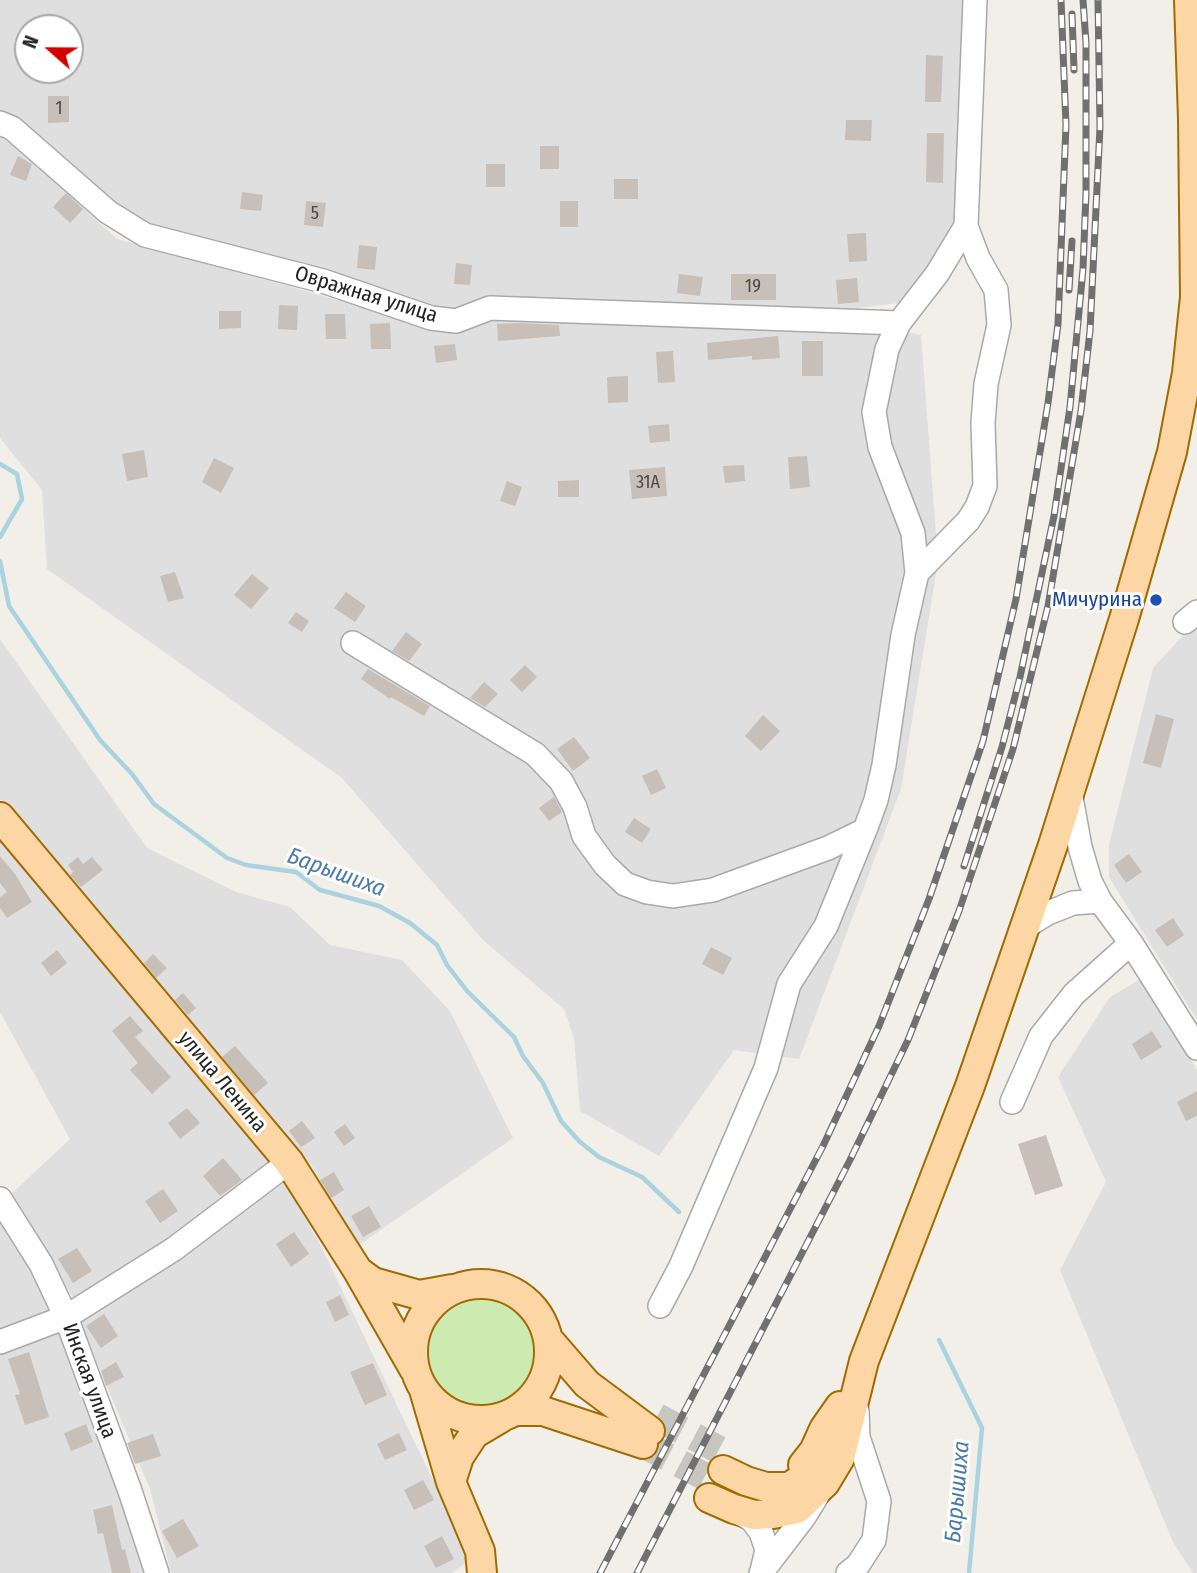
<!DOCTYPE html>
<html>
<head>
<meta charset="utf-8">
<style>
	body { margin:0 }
	#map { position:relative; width:1197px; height:1573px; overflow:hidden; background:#f2efe9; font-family:"Fira Sans Condensed",sans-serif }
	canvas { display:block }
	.north { position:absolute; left:14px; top:14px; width:70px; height:70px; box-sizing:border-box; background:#fff; border:2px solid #a7a7a7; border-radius:50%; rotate:291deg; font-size:19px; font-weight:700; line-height:28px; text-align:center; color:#222 }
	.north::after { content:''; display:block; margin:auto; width:24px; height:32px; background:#d40000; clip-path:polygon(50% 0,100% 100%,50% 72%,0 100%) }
</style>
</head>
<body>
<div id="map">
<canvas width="1197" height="1573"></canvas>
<div class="north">N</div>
</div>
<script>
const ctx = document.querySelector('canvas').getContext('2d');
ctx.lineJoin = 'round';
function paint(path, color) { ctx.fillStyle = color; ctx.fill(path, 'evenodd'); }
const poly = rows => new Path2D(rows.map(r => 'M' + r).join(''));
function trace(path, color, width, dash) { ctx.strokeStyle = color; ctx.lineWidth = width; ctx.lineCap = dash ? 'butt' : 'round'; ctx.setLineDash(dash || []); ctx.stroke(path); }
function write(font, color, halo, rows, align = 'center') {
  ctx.font = font + ' "Fira Sans Condensed",sans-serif'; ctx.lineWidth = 6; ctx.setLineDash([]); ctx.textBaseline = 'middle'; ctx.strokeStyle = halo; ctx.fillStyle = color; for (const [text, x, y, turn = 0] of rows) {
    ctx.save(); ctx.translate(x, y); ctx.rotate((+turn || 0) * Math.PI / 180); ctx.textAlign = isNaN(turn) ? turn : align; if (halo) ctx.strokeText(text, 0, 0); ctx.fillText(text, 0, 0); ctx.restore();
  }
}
paint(poly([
	[0,0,969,0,958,226,900,303,815,313,442,317,130,221,0,117],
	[28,28,70,28,70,70,28,70],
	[0,134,5,136,117,239,447,330,488,317,866,325,921,335,938,561,901,789,799,1059,734,1050,659,1156,580,1111,574,1038,564,1009,484,941,342,778,47,569,42,490,0,438],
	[1197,623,1197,1020,1109,877,1109,845,1153,668,1189,629],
	[0,639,147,848,236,892,290,907,330,945,402,960,450,1011,513,1138,359,1245,312,1166,0,799],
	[0,836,272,1165,167,1239,74,1299,8,1197,70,1139,0,1012],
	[1144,977,1197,1070,1197,1573,1193,1573,1173,1542,1060,1270,1106,1182,1058,1077,1110,997],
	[283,1180,321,1246,414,1441,472,1558,452,1573,171,1573,150,1489,79,1320],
	[0,1214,34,1267,64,1329,146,1573,0,1573]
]), '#e0dfdf');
paint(poly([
	'429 1352a52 52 0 1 1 104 0a52 52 0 1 1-104 0Z'
]), '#cdebb0');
trace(poly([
	[0,464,17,474,22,499,0,537],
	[0,561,9,606,100,740,132,774,154,804,227,858,246,865,296,872,320,890,379,906,410,923,437,945,447,965,467,991,514,1037,523,1056,543,1083,561,1121,580,1142,599,1157,642,1177,679,1212],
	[939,1340,982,1428,969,1573]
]), '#aad3df', 4.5);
paint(poly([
	[926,55,943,56,941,102,925,102],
	[48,96,69,96,69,122,48,123],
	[846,120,872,120,871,141,845,140],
	[927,133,944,133,943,183,926,182],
	[540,146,559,146,559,169,540,169],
	[18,156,32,164,26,181,10,175],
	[486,164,505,164,505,187,486,187],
	[614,179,638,179,638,199,614,199],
	[242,192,263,195,261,211,240,209],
	[66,193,83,209,70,223,53,207],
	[306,201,326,203,323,227,304,225],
	[560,201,578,201,578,227,560,227],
	[866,233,867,261,849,262,847,234],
	[359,245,377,247,375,270,357,268],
	[456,263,472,265,470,285,454,284],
	[679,274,703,277,700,296,677,293],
	[731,274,776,274,776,300,731,300],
	[857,278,859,302,838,304,836,280],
	[279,305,298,306,297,330,278,329],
	[219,311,241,311,241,328,219,329],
	[325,314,345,314,346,339,326,339],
	[390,323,391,349,371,349,370,324],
	[520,323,559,325,560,336,498,341,497,324],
	[778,336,780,358,752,360,752,356,708,360,707,343],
	[802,341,823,341,823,376,802,376],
	[455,344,457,360,436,363,434,346],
	[673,351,675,382,658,383,656,352],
	[628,376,628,402,608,403,607,377],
	[669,424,670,441,650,443,648,426],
	[144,450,148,477,127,481,122,454],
	[807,456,810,487,790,489,788,457],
	[214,458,234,468,221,493,202,482],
	[744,465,745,481,725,483,723,466],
	[665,467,667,496,632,499,629,470],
	[579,480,579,497,558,497,558,481],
	[507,481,522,487,515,506,500,501],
	[175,572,184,598,168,602,160,576],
	[252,574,269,588,251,609,234,595],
	[346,592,366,606,355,622,334,608],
	[296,612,309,621,302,632,288,623],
	[406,632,422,644,409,661,392,651],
	[525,665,537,677,522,692,510,680],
	[368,669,430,706,424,716,391,697,390,699,361,679],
	[484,682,498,694,485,707,470,698],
	[1156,714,1174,719,1161,768,1143,763],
	[763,715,780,731,761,751,745,736],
	[574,737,590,758,573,771,557,749],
	[657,769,666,788,651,795,642,776],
	[554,797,562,812,549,821,539,808],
	[634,818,651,829,642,843,625,832],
	[1129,854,1142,872,1126,883,1114,865],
	[0,856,15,874,32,902,7,918,0,908,0,897,7,892,0,883],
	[78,857,83,864,92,857,103,870,81,887,70,875,73,872,68,865],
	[1173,918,1184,935,1167,947,1155,930],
	[711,947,732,958,723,975,702,964],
	[57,950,67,963,51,976,41,963],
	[153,954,167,968,156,978,144,963],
	[183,993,196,1008,188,1015,175,1000],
	[130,1016,143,1031,135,1037,171,1077,152,1094,130,1070,138,1063,112,1031],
	[1152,1031,1162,1047,1141,1060,1132,1044],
	[235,1046,268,1083,254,1095,222,1057],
	[1197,1091,1197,1116,1186,1121,1177,1102],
	[187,1108,200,1123,180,1139,168,1123],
	[302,1121,315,1138,301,1147,289,1131],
	[345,1124,355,1138,344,1146,334,1132],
	[1046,1135,1063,1186,1035,1195,1018,1144],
	[223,1158,242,1180,220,1196,203,1176],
	[334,1172,344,1190,331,1198,320,1180],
	[163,1189,178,1211,160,1223,145,1201],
	[369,1206,381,1227,363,1237,351,1216],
	[294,1232,309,1254,291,1267,276,1244],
	[77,1248,92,1271,73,1283,58,1259],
	[340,1295,349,1315,335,1322,326,1302],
	[104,1314,118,1336,101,1348,86,1326],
	[29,1352,49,1417,25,1425,15,1395,20,1394,8,1359],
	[116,1362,124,1377,106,1386,101,1371],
	[373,1363,387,1395,365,1405,350,1372],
	[86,1424,93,1442,71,1451,64,1433],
	[399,1433,407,1450,385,1460,377,1444],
	[153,1434,161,1456,135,1464,127,1443],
	[423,1480,434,1500,414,1510,404,1490],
	[112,1505,122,1550,125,1549,131,1573,112,1573,103,1533,98,1534,93,1510],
	[183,1519,199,1546,177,1558,162,1531],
	[442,1536,454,1559,436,1568,424,1546]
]), '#c7bfb8');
trace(poly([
	[657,1417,731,1456],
	[643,1444,717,1483]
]), '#c8c6c1', 28, [28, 14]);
const minor = poly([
	[0,123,12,128,108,212,145,235,323,281,431,318,456,321,490,308,899,323],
	[917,573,968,521,977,507,985,486,983,423,986,384,999,325,996,290,978,258,966,226],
	[1185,622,1197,612],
	[353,643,535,754,561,781,575,807,584,836,605,865,625,884,647,892,673,896,713,890,828,848,865,830,876,800,884,765,903,635,917,573,913,533,880,447,874,412,887,349,899,323,937,274,966,226,975,0],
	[1070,792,1080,847,1090,881,1100,901,1131,943,1197,1048],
	[1025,927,1048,913,1073,903,1100,901],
	[1012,1102,1041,1036,1074,994,1131,943],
	[0,1199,41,1264,66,1317,130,1491,157,1573],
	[660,1306,681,1266,766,1068,789,984,826,926,865,830],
	[0,1342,66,1317,174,1249,289,1162],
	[736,1511,752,1520,761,1532,767,1550,762,1571],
	[761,1573,804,1517,817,1496],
	[848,1573,858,1565,874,1540,879,1501,858,1437,857,1411]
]);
const major = poly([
	[0,817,289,1162,358,1271,414,1369],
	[358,1271,373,1282,419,1295,452,1289],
	'413 1352a68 68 0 1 1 136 0a68 68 0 1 1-136 0Z',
	[548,1339,587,1384,650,1431],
	[424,1390,451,1482,480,1551,482,1573],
	[517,1411,543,1411,643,1444],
	[803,1465,814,1451,824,1429,840,1406],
	[723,1470,746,1481,766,1487,789,1487,806,1476,821,1454],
	[451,1482,459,1457,474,1434,501,1418],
	[709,1498,734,1509,754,1515,773,1514,797,1509,825,1483,840,1458,864,1361,970,1086,1053,845,1124,619,1172,452,1187,373,1195,297,1193,119,1189,0]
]);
trace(minor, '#a9a9a9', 26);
trace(major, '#a06b00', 32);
trace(minor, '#fff', 23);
trace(major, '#fcd6a4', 28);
const rail = poly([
	[1072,14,1074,70],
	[1069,290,1072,241],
	[964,866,1002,747,1020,677,1054,516,1070,407,1083,269,1086,193,1086,43,1083,0],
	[600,1573,823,1146,879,1026,929,899,983,741,1016,599,1048,403,1058,324,1066,125,1061,0],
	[637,1573,850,1160,908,1040,959,911,1013,749,1048,606,1081,411,1090,331,1100,127,1098,0]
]);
trace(rail, '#707070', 7);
trace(rail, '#fff', 4.5, [13]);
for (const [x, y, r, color] of [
	[1156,600,7,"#1a4fb4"]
]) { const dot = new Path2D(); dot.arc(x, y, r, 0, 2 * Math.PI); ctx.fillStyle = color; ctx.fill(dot); trace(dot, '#fff', 2.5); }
write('18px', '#4b4948', null, [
	["1",59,109],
	["5",315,214],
	["19",753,287],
	["31А",648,483]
]);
write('21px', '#222', '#fff', [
	["Овражная улица",366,295,17],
	["улица Ленина",222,1082,50],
	["Инская улица",89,1381,70]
]);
write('21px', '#164399', '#fff', [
	["Мичурина",1142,600]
], 'right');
write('italic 23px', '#4a7aab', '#fff', [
	["Барышиха",336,873,20],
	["Барышиха",958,1492,-85]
]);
</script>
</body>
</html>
